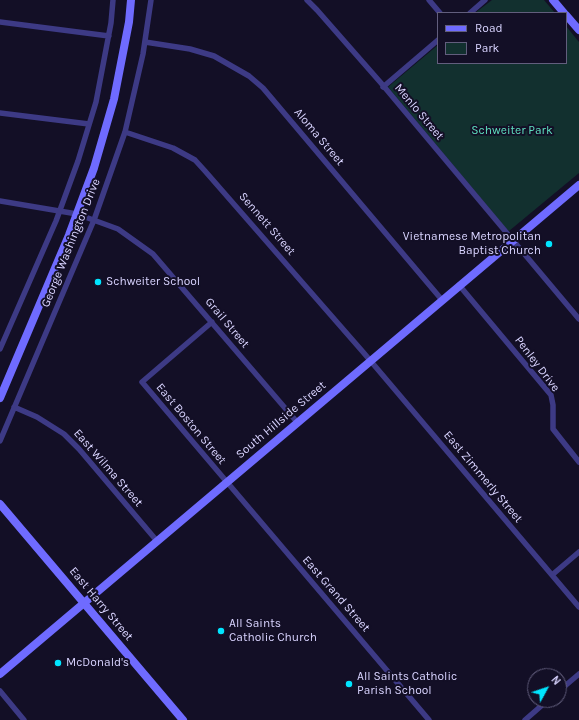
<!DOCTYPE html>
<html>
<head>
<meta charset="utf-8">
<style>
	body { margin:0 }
	#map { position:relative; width:579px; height:720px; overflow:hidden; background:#130f26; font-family:Karla,sans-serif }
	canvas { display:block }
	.legend { position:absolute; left:437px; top:12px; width:130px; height:52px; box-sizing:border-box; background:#130f26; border:1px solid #625e7d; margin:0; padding:5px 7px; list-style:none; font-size:12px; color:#d9d4ff }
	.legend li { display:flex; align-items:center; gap:8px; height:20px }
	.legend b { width:20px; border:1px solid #625e7d }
	.north { position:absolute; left:527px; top:668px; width:40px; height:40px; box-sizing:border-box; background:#130f26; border:1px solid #625e7d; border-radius:50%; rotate:50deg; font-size:11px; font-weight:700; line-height:16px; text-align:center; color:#d9d4ff }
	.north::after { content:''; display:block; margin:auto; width:14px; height:18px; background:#00e5ff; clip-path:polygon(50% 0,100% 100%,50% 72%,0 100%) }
</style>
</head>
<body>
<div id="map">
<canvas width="579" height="720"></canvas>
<ul class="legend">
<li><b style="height:5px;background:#6f6bff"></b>Road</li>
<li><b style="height:11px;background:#12302f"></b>Park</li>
</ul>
<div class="north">N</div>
</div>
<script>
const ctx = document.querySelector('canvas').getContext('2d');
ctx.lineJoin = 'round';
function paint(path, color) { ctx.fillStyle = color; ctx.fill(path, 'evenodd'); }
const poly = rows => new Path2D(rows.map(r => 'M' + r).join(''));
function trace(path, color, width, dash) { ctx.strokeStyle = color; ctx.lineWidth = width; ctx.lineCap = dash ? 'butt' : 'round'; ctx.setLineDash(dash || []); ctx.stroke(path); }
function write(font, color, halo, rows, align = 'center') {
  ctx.font = font + ' Karla,sans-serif'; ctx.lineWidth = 4; ctx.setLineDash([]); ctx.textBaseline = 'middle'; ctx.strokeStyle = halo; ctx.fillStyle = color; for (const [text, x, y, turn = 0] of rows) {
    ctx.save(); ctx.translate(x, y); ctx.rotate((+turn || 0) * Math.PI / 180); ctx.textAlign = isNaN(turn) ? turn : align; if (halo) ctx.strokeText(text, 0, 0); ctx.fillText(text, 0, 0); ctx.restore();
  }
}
paint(poly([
	[492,0,544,0,555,13,475,13],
	[566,26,579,42,579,173,509,231,504,226,388,87,438,45,438,63,566,63]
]), '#12302f');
trace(poly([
	[307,0,317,10,381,83,579,319],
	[429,0,440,13],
	[470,13,485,0],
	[0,22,109,36],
	[145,42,190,49,214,56,249,76,263,88,442,300],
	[383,87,438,40],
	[0,113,89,124],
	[125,132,173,148,195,160,205,171,363,352,579,607],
	[0,201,77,214,118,229,153,254,297,422],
	[459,285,551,395,553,405,553,429,579,462],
	[212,322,142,382,429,720],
	[0,349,56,221,78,161,96,102,111,23,113,0],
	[14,407,37,417,64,434,79,449,157,541],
	[0,441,94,220,125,132,143,54,151,0],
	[552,575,579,552],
	[0,691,24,720],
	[559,691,579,674],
	[525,720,548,700]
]), '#3d3a85', 5.5);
trace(poly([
	[553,0,564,13],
	[566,15,579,30],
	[0,398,69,235,94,168,114,99,129,22,131,0],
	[0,504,183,720],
	[0,674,579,185]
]), '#6f6bff', 8);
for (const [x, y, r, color] of [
	[549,244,4,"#00e5ff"],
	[98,282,4,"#00e5ff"],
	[221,631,4,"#00e5ff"],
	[58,663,4,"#00e5ff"],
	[349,684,4,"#00e5ff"]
]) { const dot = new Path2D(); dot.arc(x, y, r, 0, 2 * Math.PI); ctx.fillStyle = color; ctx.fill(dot); trace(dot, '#130f26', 1.5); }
write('12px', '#d9d4ff', '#130f26', [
	["Menlo Street",419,112,50],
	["Aloma Street",319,137,50],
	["Sennett Street",267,224,49],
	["George Washington Drive",71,243,-68],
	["Grail Street",227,323,50],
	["Penley Drive",537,364,53],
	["South Hillside Street",281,420,-40],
	["East Boston Street",191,424,50],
	["East Wilma Street",108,468,49],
	["East Zimmerly Street",483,477,50],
	["East Grand Street",336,594,49],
	["East Harry Street",101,604,50]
]);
write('12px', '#5fe0c0', '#130f26', [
	["Schweiter Park",512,131]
]);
write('12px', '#d9d4ff', '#130f26', [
	["Vietnamese Metropolitan",541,237,"right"],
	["Baptist Church",541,251,"right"],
	["Schweiter School",106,282],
	["All Saints",229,624],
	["Catholic Church",229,638],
	["McDonald's",66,663],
	["All Saints Catholic",357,677],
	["Parish School",357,691]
], 'left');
</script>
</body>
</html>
